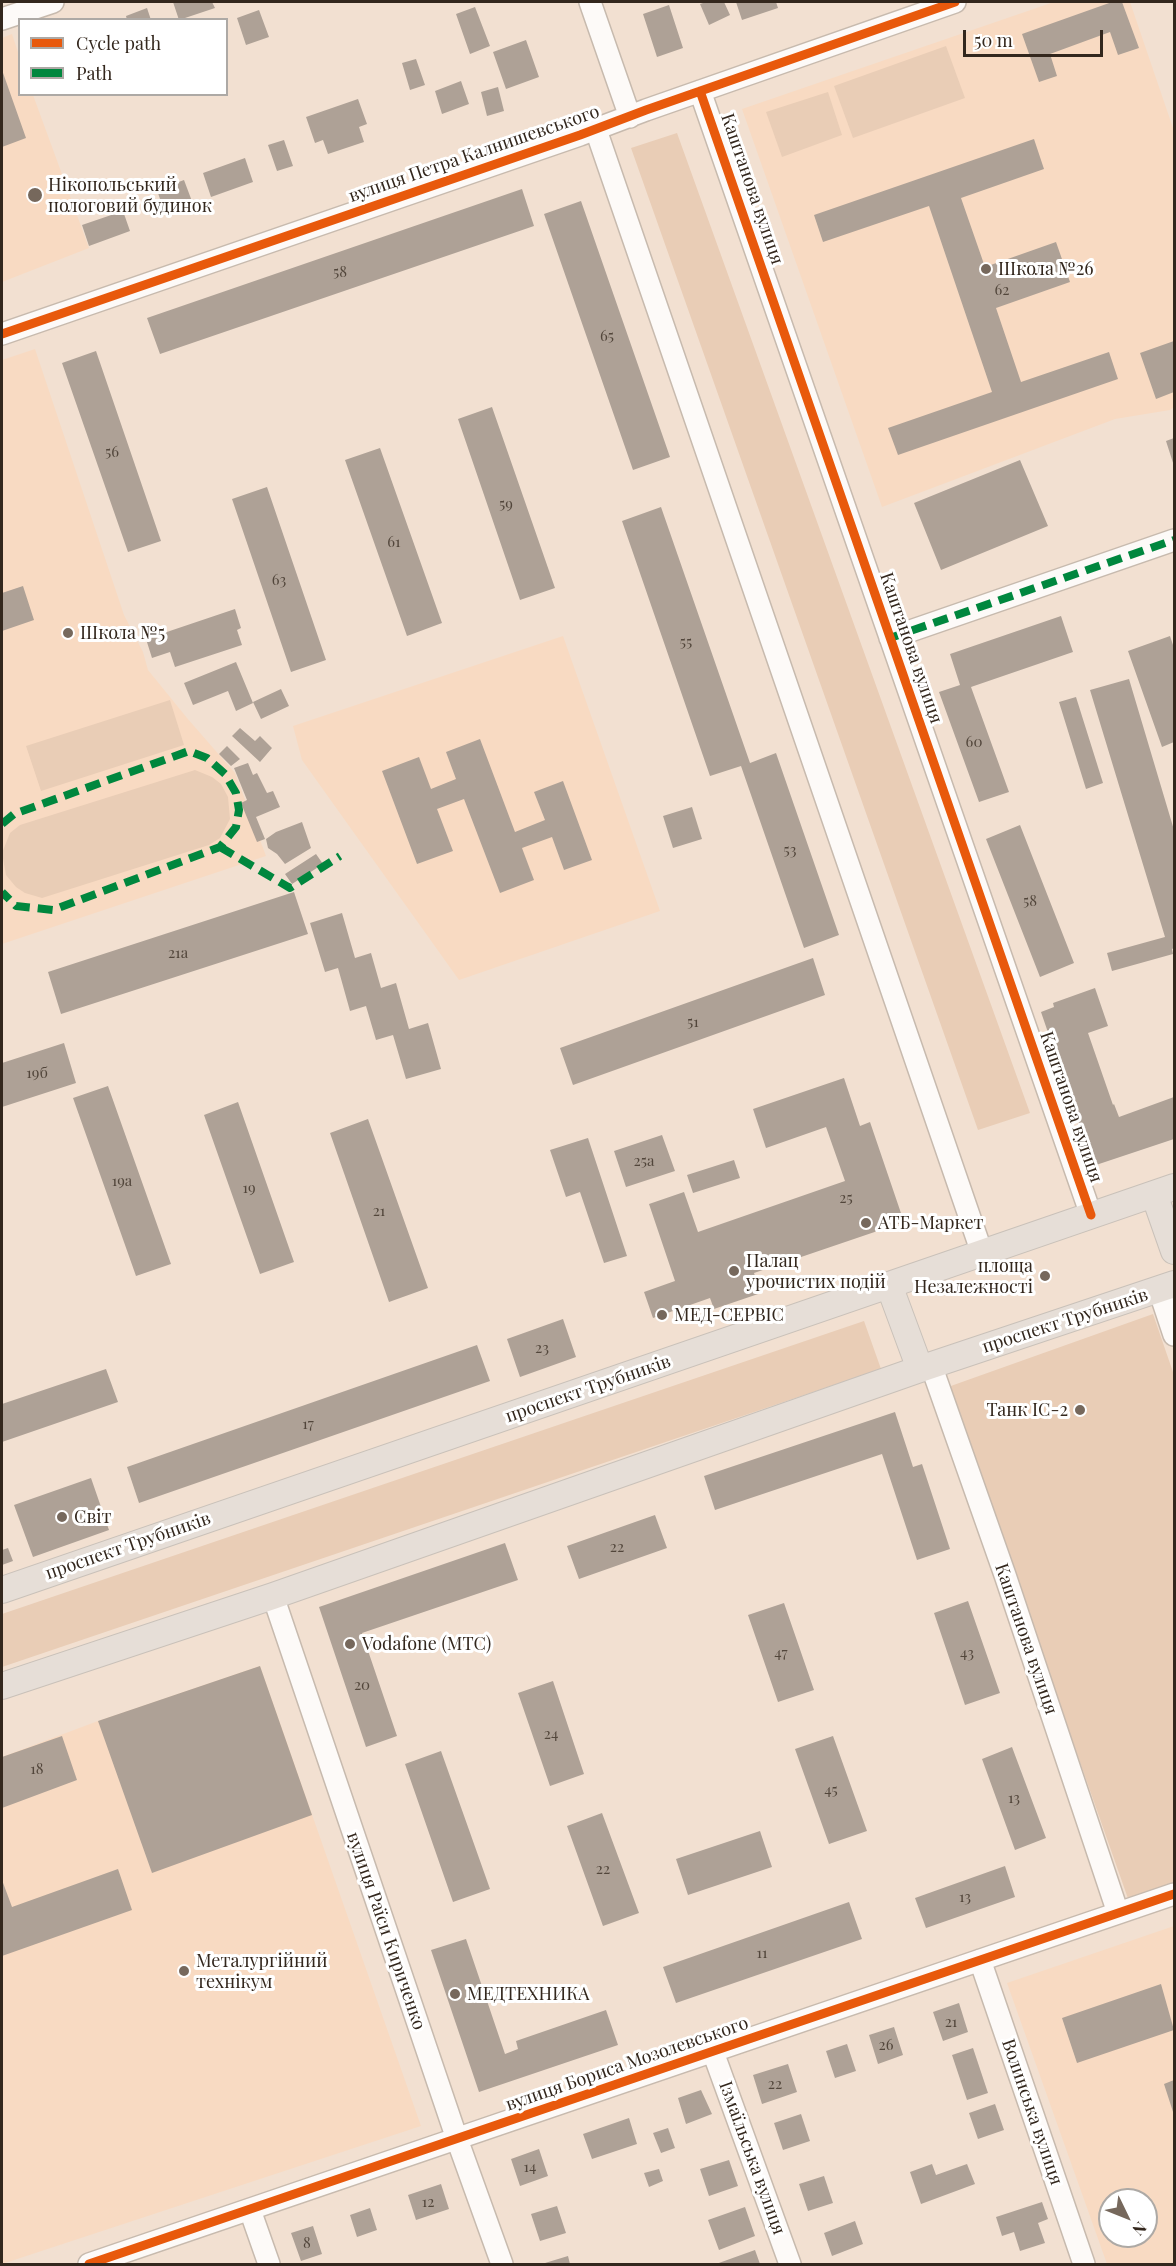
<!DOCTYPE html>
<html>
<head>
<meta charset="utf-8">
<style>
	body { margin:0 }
	#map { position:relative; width:1176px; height:2266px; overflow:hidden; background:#f2e0d1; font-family:"Playfair Display",serif }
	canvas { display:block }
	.frame { position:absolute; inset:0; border:3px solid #33271d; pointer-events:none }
	.legend { position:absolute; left:18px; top:18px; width:210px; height:78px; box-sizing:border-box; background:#fff; border:2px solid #ada9a5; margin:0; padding:8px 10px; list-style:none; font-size:18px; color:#33271d }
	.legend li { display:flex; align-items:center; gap:12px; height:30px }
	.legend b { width:30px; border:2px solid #ada9a5 }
	.north { position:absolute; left:1098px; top:2188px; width:60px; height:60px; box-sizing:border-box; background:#fff; border:2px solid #ada9a5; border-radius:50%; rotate:133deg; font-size:16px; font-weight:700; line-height:24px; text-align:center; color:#33271d }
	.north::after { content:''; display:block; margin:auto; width:21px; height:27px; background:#76685c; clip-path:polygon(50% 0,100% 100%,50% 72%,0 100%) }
	.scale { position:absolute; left:963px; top:30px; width:140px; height:27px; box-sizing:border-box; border:3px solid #33271d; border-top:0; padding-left:8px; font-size:18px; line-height:21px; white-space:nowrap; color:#33271d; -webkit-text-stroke:4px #fff; paint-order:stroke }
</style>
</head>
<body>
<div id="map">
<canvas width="1176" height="2266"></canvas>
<div class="frame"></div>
<ul class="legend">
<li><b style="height:8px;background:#e8590c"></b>Cycle path</li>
<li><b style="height:8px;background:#00873e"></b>Path</li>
</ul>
<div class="north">N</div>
<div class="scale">50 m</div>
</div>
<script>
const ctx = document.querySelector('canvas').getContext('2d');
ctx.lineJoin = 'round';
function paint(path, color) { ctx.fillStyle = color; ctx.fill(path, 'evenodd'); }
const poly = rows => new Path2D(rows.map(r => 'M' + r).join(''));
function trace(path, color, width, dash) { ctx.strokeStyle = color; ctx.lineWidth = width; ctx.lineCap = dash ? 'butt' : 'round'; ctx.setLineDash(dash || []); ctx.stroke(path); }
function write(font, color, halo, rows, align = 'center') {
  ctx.font = font + ' "Playfair Display",serif'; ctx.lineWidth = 6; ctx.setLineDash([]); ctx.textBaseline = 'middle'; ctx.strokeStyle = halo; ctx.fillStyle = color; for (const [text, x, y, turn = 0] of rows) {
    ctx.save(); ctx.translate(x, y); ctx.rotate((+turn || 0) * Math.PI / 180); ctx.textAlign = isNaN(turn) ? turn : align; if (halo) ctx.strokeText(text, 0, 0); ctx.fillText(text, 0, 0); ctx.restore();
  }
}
paint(poly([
	[1054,2,1130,2,1174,131,1174,407,1170,410,1115,419,882,507,742,109],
	[12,34,19,55,20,94,33,95,89,248,2,282,2,38],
	[35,349,124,615,143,652,148,670,187,718,235,773,266,856,2,944,2,360],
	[563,636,660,911,459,980,302,760,293,726],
	[260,1666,421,2126,2,2264,2,1757,98,1721],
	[1174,1926,1174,2264,1107,2264,1007,1983],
	[1110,2200,1146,2200,1146,2236,1110,2236]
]), '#f8dac2');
paint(poly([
	[946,46,965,98,853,138,834,86],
	[828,92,842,135,782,157,766,112],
	[677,133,1030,1113,978,1130,631,148],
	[170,700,184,745,41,791,26,746],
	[195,770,212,777,221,784,228,797,230,819,220,838,209,845,42,898,25,893,16,887,6,875,2,853,10,833,20,825],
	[1153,1314,1174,1375,1174,1892,1131,1907,948,1387],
	[864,1321,881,1369,2,1667,2,1614]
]), '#e9cdb6');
paint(poly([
	[173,2,212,2,215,8,179,20],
	[706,2,724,2,730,15,709,25,700,4],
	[736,2,776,2,778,8,742,20],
	[1112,2,1122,2,1139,48,1118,55,1110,32,1050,54,1057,76,1039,82,1022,34],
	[669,5,683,48,657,57,643,14],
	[475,7,490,46,470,54,456,14],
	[147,8,151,20,127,20,126,16],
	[259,10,269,37,246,45,237,18],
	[526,40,539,77,506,89,493,52],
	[416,59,425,85,410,90,402,63],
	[2,70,26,138,2,147],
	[461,81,469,104,442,114,435,91],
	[498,87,504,111,487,116,481,92],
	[358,99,367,124,359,127,364,142,328,154,323,140,315,143,306,117],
	[1034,139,1044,169,961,198,985,267,1056,242,1070,282,996,308,1021,382,1109,352,1118,379,898,455,888,428,992,392,929,206,823,242,814,215],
	[284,140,293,166,277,171,268,145],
	[245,158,253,182,211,197,203,173],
	[184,180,193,204,165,214,157,190],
	[522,189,534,226,160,354,147,318],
	[581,201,670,457,633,470,544,214],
	[123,211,130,231,89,246,82,225],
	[1174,341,1174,392,1156,399,1140,353],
	[96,351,161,541,128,552,62,363],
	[492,407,555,588,520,600,458,419],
	[1174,438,1174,466,1166,441],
	[380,448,442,623,407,636,345,460],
	[1020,460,1048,526,941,570,914,503],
	[267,487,326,660,291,672,232,499],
	[661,507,750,763,776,753,839,935,804,948,741,766,710,776,622,521],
	[23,586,34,620,2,631,2,593],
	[235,609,241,628,237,630,242,645,175,667,170,652,152,658,146,639],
	[1061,616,1073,652,971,687,1009,792,979,802,939,692,960,685,950,654],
	[1170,636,1174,648,1174,742,1162,747,1128,651],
	[236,662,253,703,236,711,228,691,193,705,184,683],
	[1129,679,1174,830,1174,948,1172,949,1173,954,1112,971,1107,953,1165,937,1090,690],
	[281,689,289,706,261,719,253,702],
	[1076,697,1103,783,1086,789,1059,702],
	[240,728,255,741,260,736,272,748,260,762,232,736],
	[480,739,515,832,545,820,534,792,563,781,592,860,564,870,552,837,522,848,534,880,500,893,464,799,437,809,453,851,417,864,382,771,419,757,431,789,456,779,446,752],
	[227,746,240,759,231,766,219,754],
	[248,763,253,775,257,773,267,793,273,791,280,807,256,817,265,839,257,842,241,803,247,800,234,768],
	[692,807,702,839,673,848,663,816],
	[302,822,311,848,285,864,277,854,268,848,266,839,276,832],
	[1020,825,1074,963,1040,977,986,839],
	[316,854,323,864,292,884,285,874],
	[294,892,308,934,61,1014,48,972],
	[342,913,355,958,371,953,381,988,396,983,409,1029,428,1023,441,1069,406,1079,393,1035,376,1040,366,1006,350,1011,338,968,325,972,310,923],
	[813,958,825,995,573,1085,560,1048],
	[1095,988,1108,1026,1088,1033,1113,1105,1114,1104,1119,1117,1174,1097,1174,1139,1096,1165,1084,1128,1081,1129,1041,1012,1054,1007,1053,1003],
	[64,1043,76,1083,2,1107,2,1063],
	[844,1078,860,1126,870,1122,904,1222,754,1273,761,1293,714,1309,710,1298,653,1318,644,1292,675,1281,649,1204,684,1192,698,1232,845,1181,826,1127,766,1148,753,1109],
	[108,1086,171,1264,136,1276,73,1098],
	[238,1102,294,1262,260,1274,204,1115],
	[368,1119,428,1288,389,1302,330,1133],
	[662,1135,675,1171,626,1187,614,1151],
	[588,1138,627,1256,604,1263,580,1192,566,1197,550,1150],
	[734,1160,740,1178,693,1193,687,1175],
	[563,1319,576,1357,520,1377,507,1339],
	[477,1345,490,1381,139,1503,127,1467],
	[106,1369,118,1402,2,1442,2,1404],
	[895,1412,913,1467,922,1464,950,1549,917,1560,882,1454,715,1510,704,1476],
	[91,1478,109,1530,33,1557,14,1505],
	[655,1515,667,1548,579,1579,567,1546],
	[505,1543,518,1580,362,1633,397,1736,366,1747,319,1607],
	[8,1548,13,1561,2,1565,2,1550],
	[968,1601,1000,1693,965,1705,934,1613],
	[784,1603,814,1690,778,1702,748,1615],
	[260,1666,312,1815,152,1873,98,1721],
	[553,1681,584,1774,550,1786,518,1693],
	[62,1736,77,1780,2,1808,2,1757],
	[833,1736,867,1831,829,1844,795,1749],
	[1012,1747,1046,1838,1015,1850,982,1759],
	[441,1751,490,1889,453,1902,405,1764],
	[602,1813,639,1913,603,1926,567,1826],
	[760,1831,772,1867,688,1895,676,1859],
	[1005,1866,1015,1897,926,1928,915,1898],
	[118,1869,132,1910,2,1956,2,1880,12,1907],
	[849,1902,862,1939,676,2003,663,1967],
	[466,1939,505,2054,518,2049,516,2041,606,2010,618,2045,479,2092,431,1950],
	[1161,1984,1174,2030,1077,2063,1062,2018],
	[959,2003,968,2032,943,2041,933,2012],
	[894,2027,903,2055,878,2064,869,2035],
	[847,2044,856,2071,835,2078,826,2051],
	[973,2048,988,2093,967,2100,952,2055],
	[788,2064,797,2092,762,2104,753,2075],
	[1174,2080,1174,2115,1164,2084],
	[701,2090,712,2114,686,2124,678,2098],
	[995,2104,1004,2130,978,2139,969,2113],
	[801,2114,810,2141,783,2150,774,2123],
	[629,2118,637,2144,592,2159,583,2134],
	[668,2128,675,2148,661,2153,653,2133],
	[539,2149,548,2176,520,2186,511,2159],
	[729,2160,738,2186,709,2196,700,2169],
	[932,2164,936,2175,967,2164,975,2184,921,2204,910,2172],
	[659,2169,663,2181,649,2187,644,2173],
	[824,2176,833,2203,808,2211,799,2184],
	[441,2184,449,2209,416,2220,408,2195],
	[1042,2202,1048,2219,1038,2223,1045,2243,1020,2251,1014,2232,1002,2236,996,2217],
	[557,2206,566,2233,540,2241,531,2214],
	[745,2207,755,2236,719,2250,708,2220],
	[370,2208,377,2230,357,2237,350,2215],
	[855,2221,863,2244,832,2256,824,2233],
	[313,2226,322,2254,301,2261,291,2233],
	[755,2250,760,2264,716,2264],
	[568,2256,570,2264,545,2264,545,2263]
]), '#aea196');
const minor = poly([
	[590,2,630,117],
	[2,19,53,2],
	[700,91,1091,1215],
	[596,130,982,1253],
	[2,334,580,135,646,110,955,2],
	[890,638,1174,540],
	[1159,1290,1174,1335],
	[931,1365,1005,1575,1118,1913],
	[273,1596,457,2139,502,2264],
	[980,1960,1084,2264],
	[713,2052,790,2264],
	[250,2210,269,2264],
	[89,2264,1174,1894]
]);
const major = poly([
	[1154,1194,1174,1251],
	[889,1285,920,1369],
	[2,1590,1174,1187],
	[2,1686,273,1596,920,1369,1174,1284]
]);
trace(minor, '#c7baae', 24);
trace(major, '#c9c1b9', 28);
trace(minor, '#fdfaf8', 21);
trace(major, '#e6ded7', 26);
trace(poly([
	[890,638,1174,540],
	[2,824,14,814,189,751,207,758,225,774,236,793,239,810,236,827,220,847,53,910,16,906,2,892],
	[220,847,290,888,340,856]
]), '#00873e', 8, [15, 8]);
trace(poly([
	[700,91,1091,1215],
	[2,334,580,135,646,110,955,2],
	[89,2264,1174,1894]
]), '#e8590c', 9);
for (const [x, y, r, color] of [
	[35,195,8,"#76685c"],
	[986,269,6,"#76685c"],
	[68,633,6,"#76685c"],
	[866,1223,6,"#76685c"],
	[734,1271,6,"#76685c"],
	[1045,1276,6,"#76685c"],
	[662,1315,6,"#76685c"],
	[1080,1410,6,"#76685c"],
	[62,1517,6,"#76685c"],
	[350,1644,6,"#76685c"],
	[184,1971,6,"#76685c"],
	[455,1994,6,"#76685c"]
]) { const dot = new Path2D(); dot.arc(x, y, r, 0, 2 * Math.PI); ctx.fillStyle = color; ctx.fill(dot); trace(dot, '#fff', 2); }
write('15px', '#52463b', null, [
	["58",340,272],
	["62",1002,290],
	["65",607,336],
	["56",112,452],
	["59",506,504],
	["61",394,542],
	["63",279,580],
	["55",686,642],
	["60",974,742],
	["53",790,850],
	["58",1030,901],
	["21а",178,953],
	["51",693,1022],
	["19б",37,1073],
	["25а",644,1161],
	["19а",122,1181],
	["19",249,1188],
	["25",846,1198],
	["21",379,1211],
	["23",542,1348],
	["17",308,1424],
	["22",617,1547],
	["47",781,1653],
	["43",967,1653],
	["20",362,1685],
	["24",551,1734],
	["18",37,1769],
	["45",831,1790],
	["13",1014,1798],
	["22",603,1869],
	["13",965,1897],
	["11",762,1953],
	["21",951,2022],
	["26",886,2045],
	["22",775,2084],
	["14",530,2167],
	["12",428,2202],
	["8",307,2243]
]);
write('18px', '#33271d', '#fff', [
	["вулиця Петра Калнишевського",474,154,-19],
	["Каштанова вулиця",752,189,71],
	["Каштанова вулиця",911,648,71],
	["Каштанова вулиця",1071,1107,71],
	["проспект Трубників",1065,1321,-18],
	["проспект Трубників",588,1389,-19],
	["проспект Трубників",128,1546,-19],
	["Каштанова вулиця",1026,1639,71],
	["вулиця Раїси Кириченко",386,1931,71],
	["вулиця Бориса Мозолевського",627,2064,-19],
	["Волинська вулиця",1032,2112,71],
	["Ізмаїльська вулиця",752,2158,70]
]);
write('18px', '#33271d', '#fff', [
	["Нікопольський",48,185],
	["пологовий будинок",48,206],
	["Школа №26",998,269],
	["Школа №5",80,633],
	["АТБ-Маркет",878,1223],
	["Палац",746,1261],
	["урочистих подій",746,1282],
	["площа",1033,1266,"right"],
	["Незалежності",1033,1287,"right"],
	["МЕД-СЕРВІС",674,1315],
	["Танк ІС-2",1068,1410,"right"],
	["Світ",74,1517],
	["Vodafone (МТС)",362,1644],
	["Металургійний",196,1961],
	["технікум",196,1982],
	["МЕДТЕХНИКА",467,1994]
], 'left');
</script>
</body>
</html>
